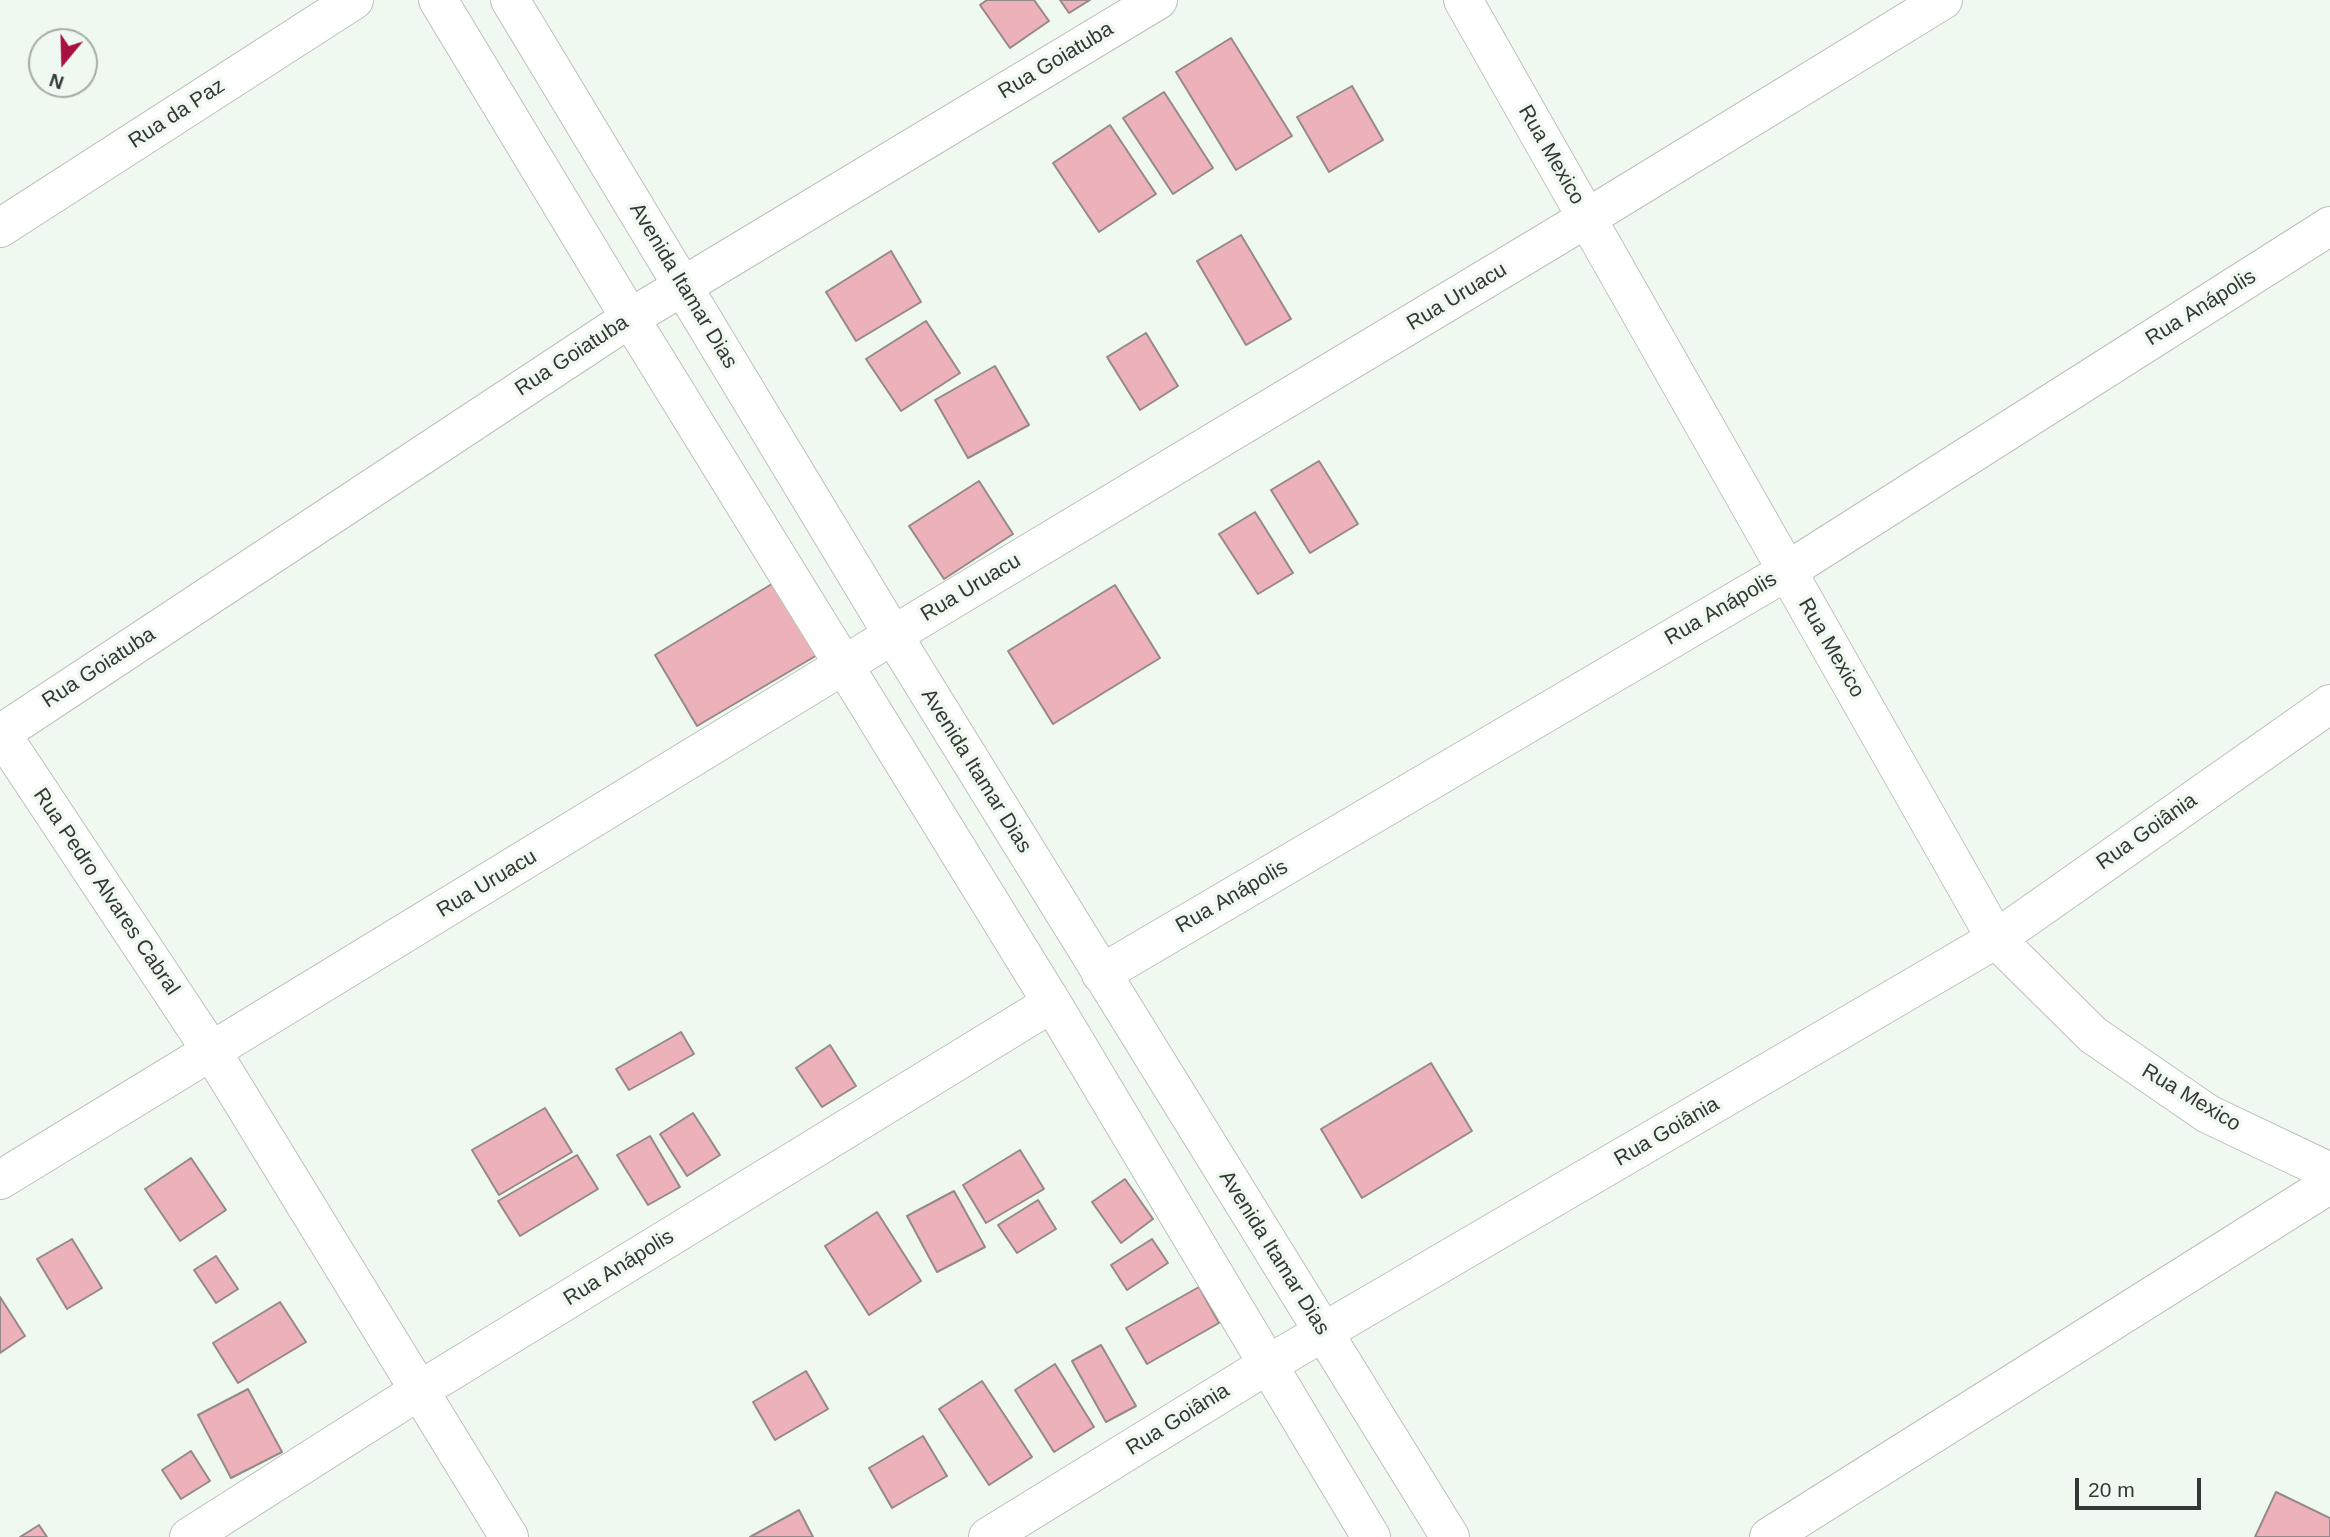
<!DOCTYPE html>
<html>
<head>
<meta charset="utf-8">
<style>
	body { margin:0 }
	#map { position:relative; width:2330px; height:1537px; overflow:hidden; background:#f0f9f0; font-family:Arial,sans-serif }
	canvas { display:block }
	.north { position:absolute; left:28px; top:28px; width:70px; height:70px; box-sizing:border-box; background:#f0f9f0; border:2px solid #a5aca5; border-radius:50%; rotate:199deg; font-size:19px; font-weight:700; line-height:28px; text-align:center; color:#343834 }
	.north::after { content:''; display:block; margin:auto; width:24px; height:32px; background:#a71041; clip-path:polygon(50% 0,100% 100%,50% 72%,0 100%) }
	.scale { position:absolute; left:2075px; top:1478px; width:126px; height:32px; box-sizing:border-box; border:4px solid #343834; border-top:0; padding-left:9px; font-size:21px; line-height:24px; white-space:nowrap; color:#343834; -webkit-text-stroke:5px #f0f9f0; paint-order:stroke }
</style>
</head>
<body>
<div id="map">
<canvas width="2330" height="1537"></canvas>
<div class="north">N</div>
<div class="scale">20 m</div>
</div>
<script>
const ctx = document.querySelector('canvas').getContext('2d');
ctx.lineJoin = 'round';
function paint(path, color) { ctx.fillStyle = color; ctx.fill(path, 'evenodd'); }
const poly = rows => new Path2D(rows.map(r => 'M' + r).join(''));
function trace(path, color, width, dash) { ctx.strokeStyle = color; ctx.lineWidth = width; ctx.lineCap = dash ? 'butt' : 'round'; ctx.setLineDash(dash || []); ctx.stroke(path); }
function write(font, color, halo, rows, align = 'center') {
  ctx.font = font + ' Arial,sans-serif'; ctx.lineWidth = 7; ctx.setLineDash([]); ctx.textBaseline = 'middle'; ctx.strokeStyle = halo; ctx.fillStyle = color; for (const [text, x, y, turn = 0] of rows) {
    ctx.save(); ctx.translate(x, y); ctx.rotate((+turn || 0) * Math.PI / 180); ctx.textAlign = isNaN(turn) ? turn : align; if (halo) ctx.strokeText(text, 0, 0); ctx.fillText(text, 0, 0); ctx.restore();
  }
}
const building = poly([
	[987,0,1034,0,1049,21,1010,48,980,5,987,0],
	[1060,0,1090,0,1069,13,1060,0],
	[1231,38,1292,136,1236,170,1176,72,1231,38],
	[1352,86,1383,140,1329,172,1297,117,1352,86],
	[1164,92,1213,168,1173,194,1123,118,1164,92],
	[1110,125,1156,194,1099,232,1053,163,1110,125],
	[1241,235,1291,319,1246,345,1197,261,1241,235],
	[891,251,921,302,856,341,826,292,891,251],
	[926,321,960,373,901,411,866,359,926,321],
	[1146,333,1178,386,1140,410,1107,357,1146,333],
	[995,366,1029,425,968,458,935,400,995,366],
	[1319,461,1358,524,1310,553,1271,490,1319,461],
	[979,481,1013,534,944,579,909,526,979,481],
	[1255,512,1293,573,1258,594,1219,534,1255,512],
	[780,579,824,651,697,726,655,655,780,579],
	[1115,585,1160,658,1053,724,1008,651,1115,585],
	[681,1032,694,1054,629,1090,616,1069,681,1032],
	[830,1045,856,1086,822,1107,796,1068,830,1045],
	[1431,1063,1472,1131,1362,1198,1321,1129,1431,1063],
	[545,1108,572,1152,499,1195,472,1150,545,1108],
	[693,1113,720,1155,687,1176,660,1134,693,1113],
	[650,1136,680,1187,648,1205,617,1155,650,1136],
	[1020,1150,1044,1189,986,1223,963,1185,1020,1150],
	[577,1155,598,1189,520,1236,498,1201,577,1155],
	[191,1158,226,1210,180,1241,145,1189,191,1158],
	[1125,1179,1153,1219,1121,1243,1092,1202,1125,1179],
	[954,1191,985,1247,937,1272,907,1216,954,1191],
	[1038,1200,1056,1229,1017,1253,998,1225,1038,1200],
	[877,1212,921,1281,869,1315,825,1246,877,1212],
	[72,1239,102,1288,67,1309,37,1259,72,1239],
	[1152,1239,1168,1263,1127,1290,1111,1265,1152,1239],
	[216,1256,238,1289,216,1303,194,1270,216,1256],
	[1199,1287,1219,1323,1147,1364,1126,1328,1199,1287],
	[0,1297,25,1336,0,1353,0,1297],
	[280,1302,306,1342,238,1383,213,1343,280,1302],
	[1101,1345,1136,1406,1106,1422,1072,1361,1101,1345],
	[1055,1364,1094,1427,1054,1452,1015,1390,1055,1364],
	[806,1371,828,1409,775,1440,753,1402,806,1371],
	[982,1381,1032,1457,989,1485,939,1409,982,1381],
	[248,1389,282,1452,231,1478,198,1415,248,1389],
	[923,1436,947,1476,892,1508,869,1468,923,1436],
	[191,1451,210,1481,181,1499,162,1470,191,1451],
	[2276,1492,2330,1518,2330,1537,2255,1537,2276,1492],
	[799,1510,813,1537,750,1537,799,1510],
	[39,1525,47,1537,20,1537,39,1525]
]);
paint(building, '#edb2b9');
trace(building, '#95898a', 2);
const minor = poly([
	[438,0,630,318,1052,1003,1371,1537],
	[510,0,893,635,1450,1537],
	[1463,0,1996,939,2093,1035,2208,1114,2330,1172],
	[0,228,354,0],
	[0,732,212,1052,509,1537],
	[0,734,630,318,1158,0],
	[1101,974,1787,571,2330,226],
	[0,1180,893,635,1587,218,1943,0],
	[189,1537,420,1390,1052,1003],
	[988,1537,1267,1365,1996,939,2330,704],
	[1769,1537,2330,1184]
]);
trace(minor, '#b9c1b9', 40);
trace(minor, '#fff', 38);
write('21px', '#343834', '#f0f9f0', [
	["Rua Goiatuba",1056,61,-31],
	["Rua da Paz",177,114,-33],
	["Rua Mexico",1551,155,60],
	["Avenida Itamar Dias",683,286,59],
	["Rua Uruacu",1457,297,-31],
	["Rua Anápolis",2201,308,-32],
	["Rua Goiatuba",572,356,-33],
	["Rua Uruacu",971,588,-31],
	["Rua Anápolis",1721,609,-30],
	["Rua Mexico",1831,648,60],
	["Rua Goiatuba",99,668,-33],
	["Avenida Itamar Dias",976,771,58],
	["Rua Goiânia",2147,832,-35],
	["Rua Uruacu",487,884,-31],
	["Rua Pedro Alvares Cabral",106,892,56],
	["Rua Anápolis",1232,897,-30],
	["Rua Mexico",2191,1098,31],
	["Rua Goiânia",1667,1132,-30],
	["Avenida Itamar Dias",1274,1253,58],
	["Rua Anápolis",619,1268,-32],
	["Rua Goiânia",1178,1420,-32]
]);
</script>
</body>
</html>
